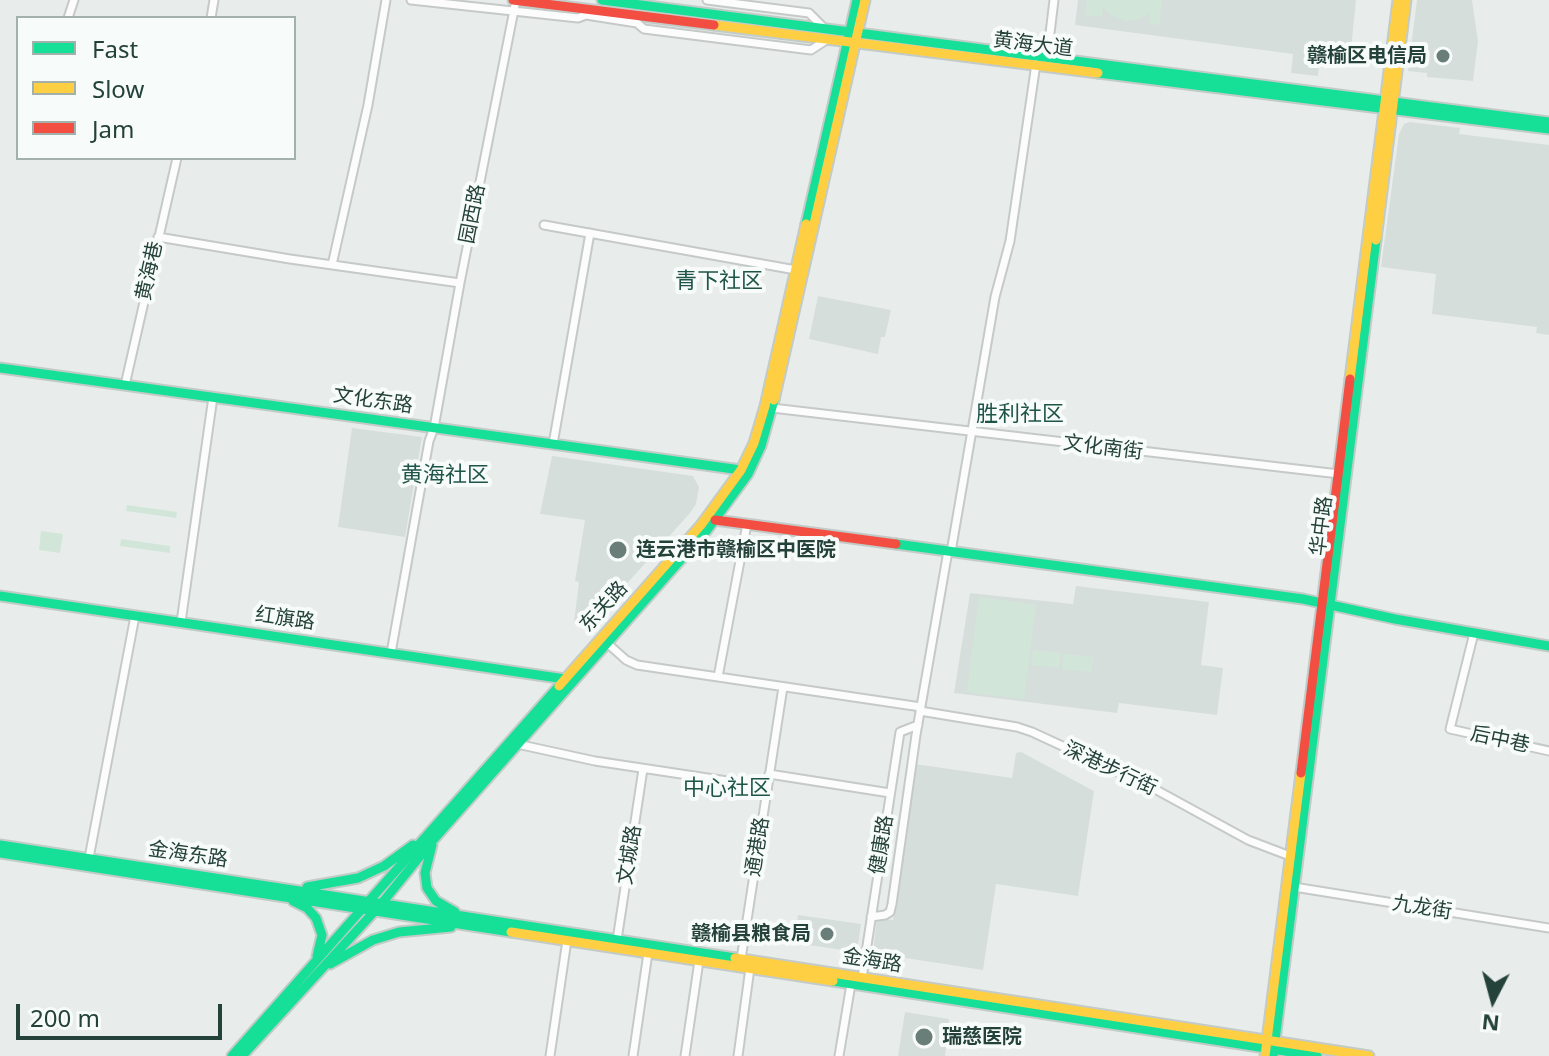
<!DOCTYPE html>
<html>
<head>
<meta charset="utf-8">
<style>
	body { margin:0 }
	#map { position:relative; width:1549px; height:1056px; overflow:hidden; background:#e8edeb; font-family:"Noto Sans",sans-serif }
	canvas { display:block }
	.legend { position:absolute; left:16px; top:16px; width:280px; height:144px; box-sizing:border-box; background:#f7fbf9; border:2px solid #a3b1ad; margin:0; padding:10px 14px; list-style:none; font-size:24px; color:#24423a }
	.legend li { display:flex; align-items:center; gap:16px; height:40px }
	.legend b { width:40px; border:2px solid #a3b1ad }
	.north { position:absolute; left:1453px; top:960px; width:80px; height:80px; -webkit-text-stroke:6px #f7fbf9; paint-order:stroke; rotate:186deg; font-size:22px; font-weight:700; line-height:32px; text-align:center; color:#24423a }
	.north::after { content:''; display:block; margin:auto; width:28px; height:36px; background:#24423a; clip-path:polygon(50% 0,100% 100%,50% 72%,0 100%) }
	.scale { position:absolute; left:16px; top:1004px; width:206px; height:36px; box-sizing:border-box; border:4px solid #24423a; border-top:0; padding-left:10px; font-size:24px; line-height:28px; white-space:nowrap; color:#24423a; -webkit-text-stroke:6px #f7fbf9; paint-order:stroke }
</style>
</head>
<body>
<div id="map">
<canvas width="1549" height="1056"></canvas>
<ul class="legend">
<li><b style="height:10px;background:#16e098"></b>Fast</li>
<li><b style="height:10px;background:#ffcf43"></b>Slow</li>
<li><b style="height:10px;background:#f24e42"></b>Jam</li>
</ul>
<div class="north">N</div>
<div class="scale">200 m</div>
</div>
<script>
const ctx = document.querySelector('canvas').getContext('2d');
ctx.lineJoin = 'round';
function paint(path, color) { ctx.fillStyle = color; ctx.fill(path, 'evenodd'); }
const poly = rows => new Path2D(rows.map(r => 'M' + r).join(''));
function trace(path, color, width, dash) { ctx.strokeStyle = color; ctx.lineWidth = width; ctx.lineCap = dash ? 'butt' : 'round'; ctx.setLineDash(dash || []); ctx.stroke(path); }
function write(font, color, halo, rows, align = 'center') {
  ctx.font = font + ' "Noto Sans","Noto Sans SC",sans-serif'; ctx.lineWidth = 8; ctx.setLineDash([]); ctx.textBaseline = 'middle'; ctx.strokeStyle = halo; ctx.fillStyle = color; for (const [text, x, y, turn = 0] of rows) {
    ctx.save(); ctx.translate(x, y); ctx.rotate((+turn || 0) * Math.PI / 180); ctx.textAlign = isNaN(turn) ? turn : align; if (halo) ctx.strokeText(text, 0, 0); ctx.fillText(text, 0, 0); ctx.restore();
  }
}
paint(poly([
	[1078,0,1356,0,1351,50,1321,47,1318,76,1291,73,1293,54,1075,25],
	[1417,0,1472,0,1478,41,1473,81,1427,77,1427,73,1408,71],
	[1410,122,1460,128,1459,134,1549,145,1549,335,1536,333,1537,327,1432,314,1436,274,1381,267,1399,134,1404,124],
	[818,296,891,310,885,337,881,337,878,354,809,339],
	[352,428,422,437,405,537,338,527],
	[552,456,693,476,699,487,696,504,690,513,589,626,574,622,579,582,575,581,585,520,540,514],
	[1076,586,1209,602,1201,665,1223,668,1217,715,1119,703,1117,713,954,693,970,593,1073,604],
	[1021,752,1094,791,1078,896,996,884,983,970,873,953,877,918,893,920,915,764,1012,778,1016,753],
	[798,915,861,924,857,952,794,943],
	[905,1012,949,1019,945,1056,898,1056]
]), '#d6dedb');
paint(poly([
	[1087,0,1162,0,1159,25,1149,24,1150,13,1137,20,1126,21,1112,16,1103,6,1102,17,1085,15],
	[127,505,177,512,176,518,126,511],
	[41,531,63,534,60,553,39,550],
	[121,539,170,546,170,553,120,546],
	[979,597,1036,605,1024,699,967,692],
	[1033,650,1061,653,1059,668,1031,665],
	[1064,654,1093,657,1091,672,1062,669]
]), '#d1e6d8');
const street = poly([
	[411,0,578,18,586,15,637,23,644,29,811,50,828,39],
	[707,0,809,13,825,29],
	[68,18,74,0],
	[211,18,214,0],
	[1047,58,1054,0],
	[544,225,796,270],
	[158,237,290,259,460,283],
	[332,265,368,105,386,0],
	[125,385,177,158],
	[772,408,1339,474],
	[553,444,590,233],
	[951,552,995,297,1010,241,1036,64],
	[181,622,213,397],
	[1474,633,1450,729,1549,751],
	[607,643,626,660,637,665,921,707],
	[391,653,429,441,434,428,460,283,516,0],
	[718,677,747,524],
	[920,711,1017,727,1032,732,1151,787,1248,840,1290,856],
	[517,744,595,761,767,787],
	[769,774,890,793],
	[89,858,135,616],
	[1294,887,1549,928],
	[871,917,885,915,890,912,892,904,916,735,948,551],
	[617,940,643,769],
	[741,959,783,687],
	[862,978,900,732,918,725],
	[550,1056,567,940],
	[633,1056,648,953],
	[685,1056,699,961],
	[738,1056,750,968],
	[839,1056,851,984]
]);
const fast = poly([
	[602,0,1549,122],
	[1098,73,1549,129],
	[806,224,857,0],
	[0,368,741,470],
	[896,544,1303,599,1395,619,1549,646],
	[0,596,565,679],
	[0,845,735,958],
	[432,845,425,873,427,888,436,901,455,912],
	[0,853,511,932],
	[307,887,358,878,384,866,413,845],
	[293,901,307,908,316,918,322,935,317,956],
	[330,964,373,940,399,932,451,927],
	[833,981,1317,1056],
	[232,1056,559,686],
	[242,1056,382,903,434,839,707,530,748,474,761,446,774,400],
	[1273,1056,1376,240]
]);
const slow = poly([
	[714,25,1098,73],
	[1376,240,1406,0],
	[1350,379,1398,0],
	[774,400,865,0],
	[559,686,701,525,741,470,754,443,765,406,806,224],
	[511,932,833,981],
	[735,958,1369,1056],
	[1265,1056,1301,773]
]);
const jam = poly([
	[513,0,714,25],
	[715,520,896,544],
	[1301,773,1350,379]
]);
trace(street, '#c5cac8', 11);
trace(fast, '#c3cbc8', 13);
trace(slow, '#c3cbc8', 13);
trace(jam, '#c3cbc8', 13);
trace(street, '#fcfcfc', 7);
trace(fast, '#16e098', 9);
trace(slow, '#ffcf43', 9);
trace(jam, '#f24e42', 9);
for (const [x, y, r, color] of [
	[1443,56,8,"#697e78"],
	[618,550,10,"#697e78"],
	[827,934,8,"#697e78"],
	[924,1037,10,"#697e78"]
]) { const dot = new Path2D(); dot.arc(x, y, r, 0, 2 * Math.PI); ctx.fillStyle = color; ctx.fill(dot); trace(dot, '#f7fbf9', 3); }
write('20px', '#24423a', '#f7fbf9', [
	["黄海大道",1033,45,7],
	["园西路",473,214,-79],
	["黄海巷",150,271,-78],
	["文化东路",373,401,8],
	["文化南街",1103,448,7],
	["华中路",1322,526,-83],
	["东关路",604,607,-48],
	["红旗路",285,619,8],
	["后中巷",1500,740,12],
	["深港步行街",1110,769,25],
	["健康路",882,845,-81],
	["通港路",758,847,-81],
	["金海东路",188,855,8],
	["文城路",630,855,-81],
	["九龙街",1422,908,9],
	["金海路",872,961,9]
]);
write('bold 20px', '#24423a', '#f7fbf9', [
	["赣榆区电信局",1427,56],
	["连云港市赣榆区中医院",636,550,"left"],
	["赣榆县粮食局",811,934],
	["瑞慈医院",942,1037,"left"]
], 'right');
write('22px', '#1f5548', '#f7fbf9', [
	["青下社区",719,282],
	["胜利社区",1020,415],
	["黄海社区",445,476],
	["中心社区",727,789]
]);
</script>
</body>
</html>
